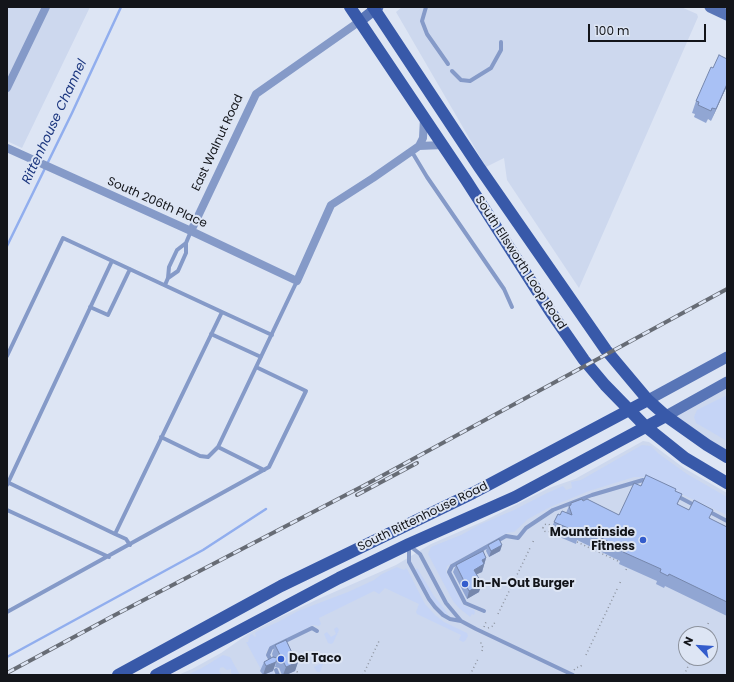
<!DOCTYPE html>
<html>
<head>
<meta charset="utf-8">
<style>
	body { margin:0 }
	#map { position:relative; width:734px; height:682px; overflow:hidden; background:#dde5f4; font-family:Poppins,sans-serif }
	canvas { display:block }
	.frame { position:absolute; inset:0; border:8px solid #13151a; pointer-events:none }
	.north { position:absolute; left:678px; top:626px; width:40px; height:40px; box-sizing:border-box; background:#dde5f4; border:1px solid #8c929d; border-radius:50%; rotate:295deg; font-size:11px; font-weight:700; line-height:16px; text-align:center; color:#13151a }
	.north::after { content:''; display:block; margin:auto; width:14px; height:18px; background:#335ccc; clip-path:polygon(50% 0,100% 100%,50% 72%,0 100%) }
	.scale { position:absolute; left:588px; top:24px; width:118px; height:18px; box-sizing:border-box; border:2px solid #13151a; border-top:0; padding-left:5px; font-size:12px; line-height:14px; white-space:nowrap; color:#13151a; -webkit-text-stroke:3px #dde5f4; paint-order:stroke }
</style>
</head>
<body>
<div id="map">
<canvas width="734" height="682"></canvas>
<div class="frame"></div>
<div class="north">N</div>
<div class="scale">100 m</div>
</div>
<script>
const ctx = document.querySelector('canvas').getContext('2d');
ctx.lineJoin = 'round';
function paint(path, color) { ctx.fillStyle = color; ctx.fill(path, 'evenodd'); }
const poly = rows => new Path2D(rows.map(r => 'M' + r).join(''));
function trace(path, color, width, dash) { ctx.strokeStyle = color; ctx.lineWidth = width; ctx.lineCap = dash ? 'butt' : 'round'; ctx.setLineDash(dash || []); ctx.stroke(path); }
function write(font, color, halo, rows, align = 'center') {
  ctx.font = font + ' Poppins,sans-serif'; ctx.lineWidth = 4; ctx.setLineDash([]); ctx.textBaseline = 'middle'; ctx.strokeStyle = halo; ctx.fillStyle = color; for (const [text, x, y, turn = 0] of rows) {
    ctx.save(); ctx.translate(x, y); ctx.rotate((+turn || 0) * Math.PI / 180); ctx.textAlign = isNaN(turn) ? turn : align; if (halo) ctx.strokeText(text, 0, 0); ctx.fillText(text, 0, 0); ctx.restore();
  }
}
paint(poly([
	[7,7,90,7,22,148,7,141],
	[402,7,681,7,697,14,698,17,579,288,507,180,504,158,486,167,396,12],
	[727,382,727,457,666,416],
	[643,441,649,442,684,468,727,493,727,675,178,675,192,669,221,653,248,634,278,618,316,600,396,565,431,544,484,521,549,488,575,479],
	[686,634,710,634,710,658,686,658]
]), '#cdd8ee');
paint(poly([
	[727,395,726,413,727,415,727,441,696,423,694,417,697,410],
	[642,445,651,446,659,454,687,474,727,497,727,515,644,477,634,477,589,491,550,507,528,519,514,532,507,533,447,566,446,572,463,605,474,610,475,612,474,615,472,614,470,617,469,616,459,608,453,601,428,554,431,547,461,535,481,524,514,510,547,493,563,486,566,490,572,488,571,482,581,480],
	[397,567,404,570,406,568,407,569,425,604,435,615,444,622,467,633,468,636,465,641,463,642,459,640,461,635,417,614,416,612,419,604,385,588,379,594,374,591,319,618,321,624,319,626,313,625,269,647,266,652,266,657,275,675,265,675,263,673,246,642,248,642,250,635,252,634,255,637,256,636,255,633,258,631,278,622,298,611,348,592,374,580,382,574],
	[417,568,434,596,443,607,449,616,443,612,433,601,415,570],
	[337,627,339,630,333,643,331,644,328,643,324,634,327,632,331,637,336,634,334,629],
	[223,655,230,657,240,675,233,675,231,673,231,669,227,670,223,667,220,668,219,672,223,675,187,675,202,668],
	[324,658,325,659,320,672,317,672,314,667,320,664,319,661]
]), '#c5d4f6');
trace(poly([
	[7,246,72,113,121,7],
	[7,657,203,550,266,509]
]), '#91aeee', 2.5);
trace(poly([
	[727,411,727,413],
	'543 528a4 4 0 1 1 8 0a4 4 0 1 1-8 0Z',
	[533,542,534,539],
	[577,542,620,562],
	[626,570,627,568],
	[620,583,621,580],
	[498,614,531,546],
	[708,624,709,621],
	[484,627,486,622],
	[488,628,493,626,495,622],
	[703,634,706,628],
	[482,651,483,648,481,643,482,640],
	[586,655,618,587],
	[295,668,299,675],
	[574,670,576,668,581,666,582,663],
	[363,675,380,639],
	[470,675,478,659],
	[684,675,692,658]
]), '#8e949f', 1.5, [1, 3]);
trace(poly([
	[426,7,422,21,427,34,448,64],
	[452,71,461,80,470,81,491,68,501,50,501,42],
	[412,152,427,177,504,289,512,307],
	[168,278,178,271,186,253,186,243,191,231],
	[165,285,168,278,169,267,177,250,186,243],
	[90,307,108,315,130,269],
	[222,312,272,335],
	[211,334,261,357],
	[7,356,63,238,222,312,115,534,7,482],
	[161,437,200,456,208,457,218,447,297,281],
	[218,447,264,470],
	[7,485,112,261],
	[677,496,696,506],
	[7,510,109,557],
	[708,511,727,521],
	[115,534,126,539,130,545],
	[409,545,409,562,429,599,435,607,443,615,450,619,461,621,476,629,573,675],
	[410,546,420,554,446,603,461,621],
	[484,611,465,603,449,572,452,566,506,536,518,538,526,528,553,510,592,495,643,480,647,482],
	[7,612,269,467,306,391,256,367],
	[272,662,268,655,271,648,312,628,317,631],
	[276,670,278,675]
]), '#859ac8', 4);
trace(poly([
	[7,88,46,7],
	[419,146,443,145],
	[7,148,191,231,297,281,331,205,373,178,419,146,423,138,424,118],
	[191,231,256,94,360,21]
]), '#859ac8', 8);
trace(poly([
	[710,7,727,15],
	[360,21,378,7],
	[648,400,727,357],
	[666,416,727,382]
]), '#5875b7', 11);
trace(poly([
	[350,7,466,180,550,311,584,360,605,385,645,426,685,458,727,483],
	[373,7,479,167,606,350,648,400,666,416,707,445,727,457],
	[118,675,281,586,473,493,648,400],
	[156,675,339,578,409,544,515,497,666,416]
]), '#3859a9', 12);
const rail = poly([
	[357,495,417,463],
	[7,673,113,616,365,485,727,289]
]);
trace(rail, '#676c75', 4);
trace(rail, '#dde5f4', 2.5, [8]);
paint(poly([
	[727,59,727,89,726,88,711,121,708,119,706,123,694,117,695,114,692,113,696,101,713,68],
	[675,491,678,505,727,527,727,616,665,586,664,588,656,584,657,581,619,564,620,561,577,540,576,544,550,533,554,522,560,515,566,513,569,506,570,506,571,503,583,501,619,515],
	[488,545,502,545,500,551,489,557,486,551],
	[486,558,482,572,476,574,479,592,467,599,453,572,456,565],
	[275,645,294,657,298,662,295,671,286,675,282,675,279,668,275,667,276,663,276,662,273,671,263,675,260,671,264,662,273,657,272,654]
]), '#91a6d3');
paint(poly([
	[727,84,726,88,711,121,716,109],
	[502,545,500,551,489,557,491,551],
	[486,558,482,572,471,577,474,570,482,560],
	[482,584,479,592,467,599,469,591],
	[276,662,273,671,263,675,266,666],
	[298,662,295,671,286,675,283,675,286,667]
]), '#7687ac');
const building = poly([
	[719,55,727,59,727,84,716,109,712,108,711,111,698,105,699,102,696,101,711,67,713,68,719,55],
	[646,475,676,489,675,491,682,494,677,504,689,510,694,500,713,510,709,518,727,527,727,602,669,574,668,576,660,572,661,569,623,552,624,549,582,529,580,533,554,522,558,514,560,515,562,511,572,515,569,506,571,505,571,503,582,499,583,501,587,499,619,515,634,483,641,486,646,475],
	[499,539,502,545,491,551,488,545,499,539],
	[483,551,486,558,482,560,484,564,474,570,482,584,469,591,456,565,483,551],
	[286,640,294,657,296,656,298,662,286,667,282,659,278,658,280,655,275,645,286,640],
	[273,657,277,658,276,662,266,666,264,662,273,657]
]);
paint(building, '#a9c1f5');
trace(building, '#7687ac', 1);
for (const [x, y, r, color] of [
	[643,540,4,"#335ccc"],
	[465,584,4,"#335ccc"],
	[281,659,4,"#335ccc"]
]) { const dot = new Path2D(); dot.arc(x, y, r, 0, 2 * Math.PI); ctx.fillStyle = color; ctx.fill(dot); trace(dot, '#dde5f4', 1.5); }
write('12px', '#13151a', '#dde5f4', [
	["East Walnut Road",218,143,-65],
	["South 206th Place",157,203,24],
	["South Ellsworth Loop Road",520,263,57],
	["South Rittenhouse Road",423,517,-26]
]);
write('bold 12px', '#13151a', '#dde5f4', [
	["Mountainside",635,533,"right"],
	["Fitness",635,547,"right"],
	["In-N-Out Burger",473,584],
	["Del Taco",289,659]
], 'left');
write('italic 13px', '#1b367f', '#dde5f4', [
	["Rittenhouse Channel",55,122,-65]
]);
</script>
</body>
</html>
